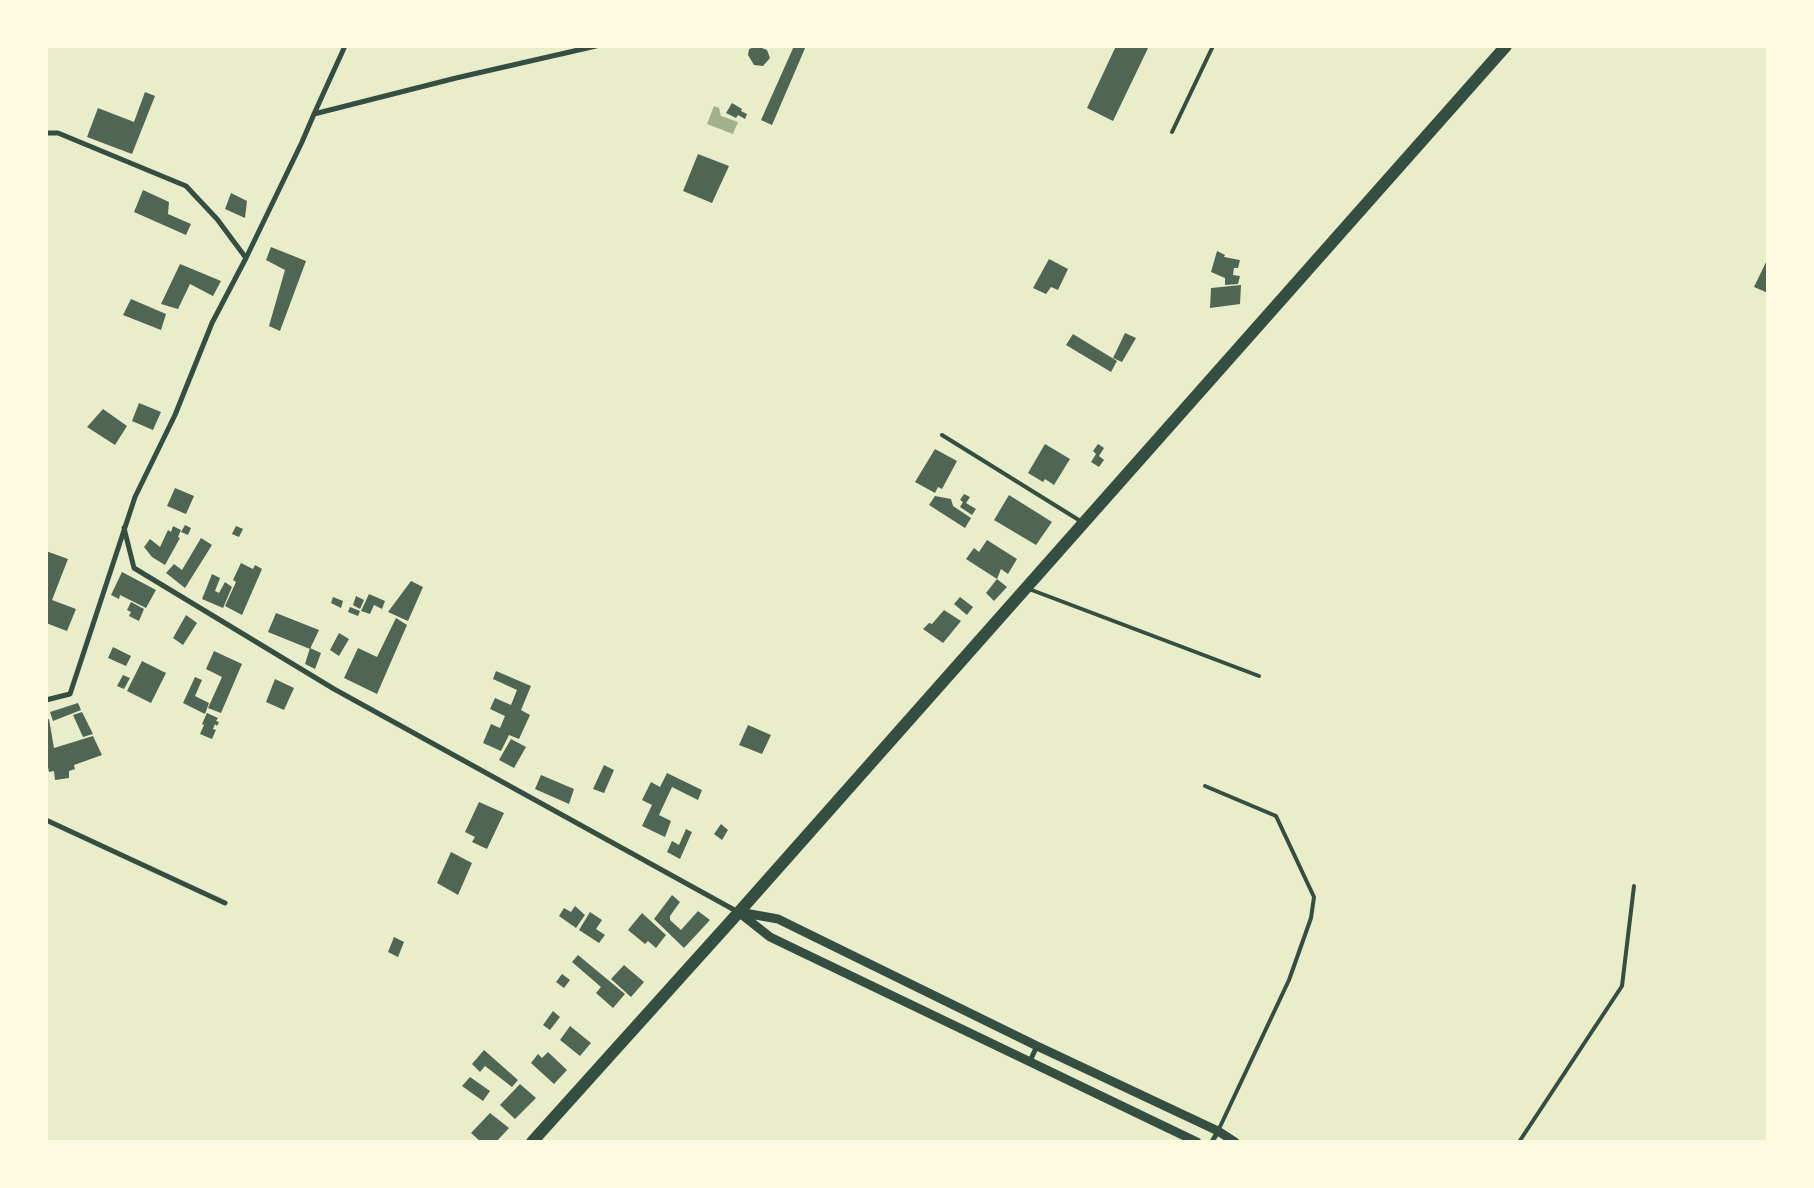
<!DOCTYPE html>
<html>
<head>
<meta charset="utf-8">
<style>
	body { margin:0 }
	#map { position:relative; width:1814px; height:1188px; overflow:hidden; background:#e9edc9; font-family:Helvetica,sans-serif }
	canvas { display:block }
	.frame { position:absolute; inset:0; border:48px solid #fefae0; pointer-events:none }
</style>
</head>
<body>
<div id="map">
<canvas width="1814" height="1188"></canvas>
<div class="frame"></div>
</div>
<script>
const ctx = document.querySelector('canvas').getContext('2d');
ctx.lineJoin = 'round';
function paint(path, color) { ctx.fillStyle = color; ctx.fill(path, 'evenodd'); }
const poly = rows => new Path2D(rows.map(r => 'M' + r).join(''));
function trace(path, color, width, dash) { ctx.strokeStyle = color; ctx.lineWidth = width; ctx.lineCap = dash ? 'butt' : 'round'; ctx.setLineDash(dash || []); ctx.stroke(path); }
paint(poly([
	[714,106,719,108,721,116,738,122,733,134,707,124]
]), '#a3b18a');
paint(poly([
	[757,46,767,50,770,58,763,66,754,65,748,55,749,49],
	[794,46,806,46,772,125,761,120],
	[1116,46,1149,46,1113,121,1087,108],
	[145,92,155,96,132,154,87,137,98,108,134,122],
	[732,103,742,109,741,111,747,114,745,119,738,115,736,118,726,113],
	[698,154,729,166,712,203,683,191],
	[143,190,169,202,168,214,191,224,186,235,134,212],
	[231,193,247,201,245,218,225,209],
	[271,247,306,261,280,331,269,326,285,270,266,260],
	[1217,251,1225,255,1224,257,1240,260,1238,268,1234,268,1233,275,1240,276,1238,284,1225,285,1225,278,1211,272],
	[1768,258,1768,293,1754,287],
	[1049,259,1068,269,1058,290,1051,287,1046,294,1033,288],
	[180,264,221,281,213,296,190,284,178,309,161,304],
	[1241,285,1240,304,1210,308,1211,288],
	[131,299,166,314,161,330,123,315],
	[1125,333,1136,338,1122,362,1113,358],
	[1073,334,1117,361,1111,372,1066,345],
	[139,403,161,412,153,430,132,421],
	[103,409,127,426,115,445,87,427],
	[1045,444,1070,459,1054,485,1045,479,1043,482,1028,473],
	[1098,444,1104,448,1099,456,1104,460,1099,467,1091,462,1096,454,1093,451],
	[935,449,957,461,942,489,938,487,935,493,915,482],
	[175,488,194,496,186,514,167,506],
	[964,494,970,497,966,503,976,509,972,515,960,507,963,502,960,500],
	[1009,495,1052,522,1036,545,994,520],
	[935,496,951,499,953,506,971,518,965,528,929,505],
	[185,525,191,528,188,535,181,532],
	[173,526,181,530,178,537,180,538,165,565,152,557,144,547,150,539,160,547,168,530,171,532],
	[236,526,243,529,239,537,232,534],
	[201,538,212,545,185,588,166,573,174,564,182,570],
	[987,540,1017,559,1008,574,1001,569,997,579,1007,587,994,601,986,593,997,579,966,559,974,548,979,552],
	[46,551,68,559,52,600,76,609,67,631,46,623],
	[241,563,253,569,255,565,262,569,242,615,225,606,236,582,233,580],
	[122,572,156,590,146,608,120,595,119,599,111,595],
	[212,574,220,578,215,591,219,593,225,582,232,587,223,608,202,599],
	[411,581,423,587,408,621,388,612],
	[369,594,385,601,382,609,374,605,370,614,361,611],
	[356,596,364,600,360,609,353,605],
	[333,597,343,601,341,608,331,603],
	[960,597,973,607,967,615,954,604],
	[131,602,144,609,139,621,129,616,131,612,127,610],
	[350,607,360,611,358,616,348,612],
	[944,610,961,621,943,643,923,629,929,623,932,624],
	[276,613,319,630,310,649,268,632],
	[186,615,197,623,183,645,173,638],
	[396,618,407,625,377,694,344,678,358,648,377,657],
	[339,633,349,639,339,656,330,650],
	[113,647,131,656,126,666,108,658],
	[310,648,321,653,315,669,305,664],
	[214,651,242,664,221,713,208,708,222,677,206,669],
	[142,661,166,673,151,703,127,691],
	[496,671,531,686,521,710,530,715,519,739,509,735,501,751,483,743,491,724,500,728,505,716,490,709,495,698,511,705,517,690,493,679],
	[123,675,130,678,124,689,117,686],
	[195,677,202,680,195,696,209,703,205,714,183,703],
	[275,679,294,688,284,710,266,702],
	[78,703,81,710,53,721,50,712],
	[82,712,93,734,83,737,73,715],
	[207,713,218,718,216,721,219,722,217,726,215,724,213,729,216,730,212,739,200,734,204,725,202,724],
	[49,719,54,748,93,736,102,755,74,765,75,769,69,771,69,778,55,780,54,771,49,772,46,758,46,720],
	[748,725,771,735,762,754,739,745],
	[511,739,526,747,514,768,499,760],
	[604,765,614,770,604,793,593,789],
	[667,773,702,790,698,800,672,787,659,815,671,821,665,837,642,826,652,805,642,800,651,782,660,787],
	[541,775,574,789,569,804,535,789],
	[479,802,504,813,487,849,472,842,475,837,465,832],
	[721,824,728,830,722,840,714,834],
	[686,829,692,832,680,859,667,852,672,841,679,845],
	[451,852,472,863,458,895,437,883],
	[672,895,680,902,670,916,670,920,681,930,698,911,710,920,684,948,654,919],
	[575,906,585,915,576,928,559,916,564,908,571,912],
	[590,912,602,920,596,929,605,935,599,943,579,930],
	[642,913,666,935,656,948,648,941,645,944,628,930],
	[394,937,404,942,398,957,388,952],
	[578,955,625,994,613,1008,596,993,601,987,572,962],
	[624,965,644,982,631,997,611,979],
	[562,974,570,980,564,988,556,982],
	[553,1011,560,1017,550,1030,543,1025],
	[570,1026,591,1043,580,1056,560,1040],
	[484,1050,518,1080,512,1087,485,1066,480,1072,472,1064],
	[548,1052,567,1070,554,1084,531,1063,538,1054,542,1058],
	[470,1077,490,1091,483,1101,462,1086],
	[520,1084,536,1098,515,1119,500,1105],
	[490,1113,509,1128,496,1142,481,1142,471,1133]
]), '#4f6655');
trace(poly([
	[1172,132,1213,46],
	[942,435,1082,522],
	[1029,589,1259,676],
	[1205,786,1276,816,1314,897,1311,918,1289,980,1218,1131],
	[1519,1142,1622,986,1634,886]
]), '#344e41', 4);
trace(poly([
	[314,114,345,46],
	[46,133,58,133,186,186,217,219,246,258],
	[124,528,134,568,334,689,738,912],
	[46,700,70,694,135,497,175,415,212,323,246,258,302,142,314,114,456,78,596,46],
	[46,820,225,903],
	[1030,1061,1037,1046],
	[1212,1142,1218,1131]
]), '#344e41', 5);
trace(poly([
	[739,912,778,919,1037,1046,1218,1131,1235,1142],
	[741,914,770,937,1197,1142]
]), '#344e41', 9);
trace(poly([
	[532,1142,739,912,1506,46]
]), '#344e41', 12);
</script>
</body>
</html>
